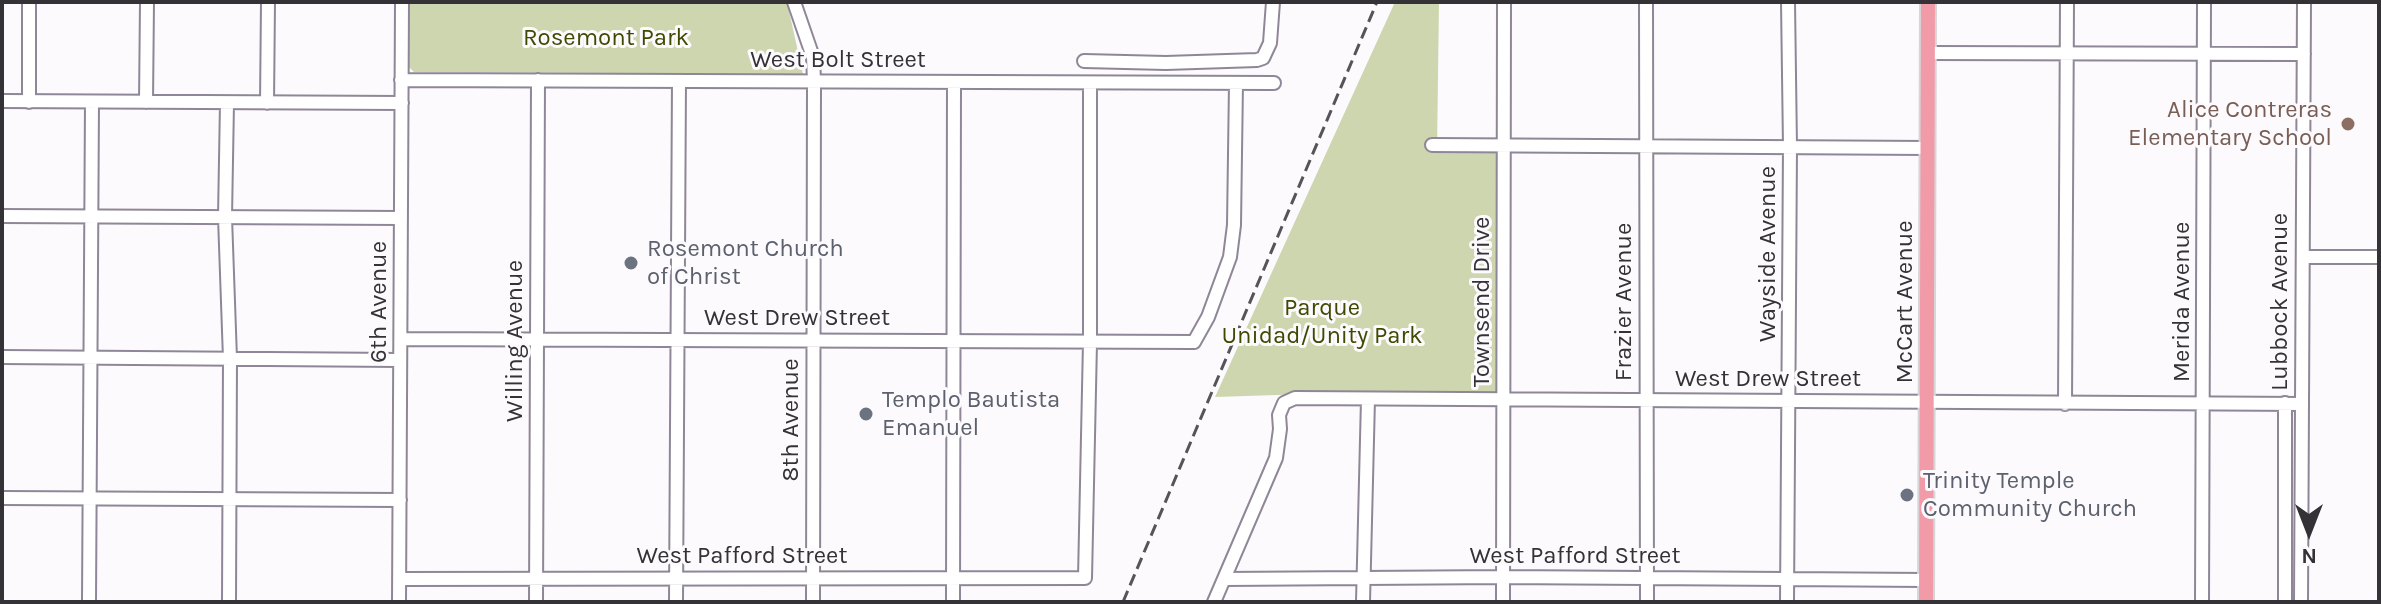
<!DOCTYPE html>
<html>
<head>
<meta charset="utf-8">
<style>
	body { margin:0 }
	#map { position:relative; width:2381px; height:604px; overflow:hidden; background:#fcfafd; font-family:Karla,sans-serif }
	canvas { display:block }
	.frame { position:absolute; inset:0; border:4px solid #343137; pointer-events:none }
	.north { position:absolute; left:2269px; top:492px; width:80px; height:80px; -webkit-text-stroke:6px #fcfafd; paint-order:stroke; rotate:180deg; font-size:22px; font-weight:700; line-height:32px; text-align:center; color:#343137 }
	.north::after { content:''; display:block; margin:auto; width:28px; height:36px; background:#343137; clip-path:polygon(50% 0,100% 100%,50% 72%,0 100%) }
</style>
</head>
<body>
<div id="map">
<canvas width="2381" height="604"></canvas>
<div class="frame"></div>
<div class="north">N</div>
</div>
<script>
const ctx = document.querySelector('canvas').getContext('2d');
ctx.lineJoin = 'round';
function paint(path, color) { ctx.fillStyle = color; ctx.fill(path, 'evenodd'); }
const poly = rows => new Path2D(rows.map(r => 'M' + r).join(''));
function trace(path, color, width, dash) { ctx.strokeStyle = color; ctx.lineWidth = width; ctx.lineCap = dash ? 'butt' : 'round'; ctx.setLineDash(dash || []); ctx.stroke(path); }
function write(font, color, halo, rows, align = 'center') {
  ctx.font = font + ' Karla,sans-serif'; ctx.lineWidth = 6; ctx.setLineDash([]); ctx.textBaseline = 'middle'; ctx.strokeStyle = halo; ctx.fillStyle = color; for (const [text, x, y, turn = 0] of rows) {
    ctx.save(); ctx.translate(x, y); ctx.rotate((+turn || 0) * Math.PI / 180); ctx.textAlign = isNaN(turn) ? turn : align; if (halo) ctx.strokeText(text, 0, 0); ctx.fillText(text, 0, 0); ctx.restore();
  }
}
paint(poly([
	[409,2,787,2,803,74,414,72,408,66],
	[1395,2,1439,2,1437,151,1500,152,1499,393,1372,392,1215,397]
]), '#cdd6af');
const minor = poly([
	[794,2,813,57,814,81,813,602],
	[1646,2,1647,602],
	[1928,53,2304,54],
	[1084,61,1166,63,1257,60,1263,58,1270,43,1273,2],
	[401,80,1274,83],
	[2,101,402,103],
	[29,102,29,2],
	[146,102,147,2],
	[227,103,225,217,230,359,229,602],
	[267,103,268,2],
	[1432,145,1928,148],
	[2,216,401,218],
	[2303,257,2379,257],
	[401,339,1194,342,1208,317,1230,257,1234,225,1236,83],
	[2,357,400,360],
	[2065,404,2067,2],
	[2,498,400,500],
	[399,579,1085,578,1090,342,1090,83],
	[1224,579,1503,577,1926,580],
	[89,602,92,102],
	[399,602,402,2],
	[536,602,538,80],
	[676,602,679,81],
	[953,602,954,82],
	[1214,602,1276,458,1280,429,1279,415,1284,403,1295,398,2302,404],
	[1363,602,1368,399],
	[1503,602,1504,2],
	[1787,602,1790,147,1788,2],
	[2202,602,2204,2],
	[2285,602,2285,403],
	[2301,602,2304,2]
]);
const major = poly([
	[1926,602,1928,2]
]);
trace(minor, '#8f8797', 16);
trace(major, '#d6d6d7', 18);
trace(minor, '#fff', 12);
trace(major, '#f29ba8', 14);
trace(poly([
	[1123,602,1377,2]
]), '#575459', 3, [12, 6]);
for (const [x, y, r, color] of [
	[2348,124,8,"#8d6e63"],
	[631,263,8,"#6b7280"],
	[866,414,8,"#6b7280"],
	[1907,495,8,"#6b7280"]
]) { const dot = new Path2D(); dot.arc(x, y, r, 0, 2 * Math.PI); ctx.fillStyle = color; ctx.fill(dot); trace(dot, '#fcfafd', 3); }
write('24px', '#3f4a01', '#fcfafd', [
	["Rosemont Park",606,38],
	["Parque",1322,308],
	["Unidad/Unity Park",1322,336]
]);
write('24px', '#343137', '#fcfafd', [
	["West Bolt Street",838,60],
	["Wayside Avenue",1768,254,-90],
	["6th Avenue",379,302,-90],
	["Townsend Drive",1482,302,-90],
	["Frazier Avenue",1624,302,-90],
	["McCart Avenue",1905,302,-90],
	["Merida Avenue",2182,302,-90],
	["Lubbock Avenue",2280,302,-90],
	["West Drew Street",797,318],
	["Willing Avenue",515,341,-90],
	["West Drew Street",1768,379],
	["8th Avenue",791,420,-90],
	["West Pafford Street",742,556],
	["West Pafford Street",1575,556]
]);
write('24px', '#785e54', '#fcfafd', [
	["Alice Contreras",2332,110],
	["Elementary School",2332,138]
], 'right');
write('24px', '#5b616d', '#fcfafd', [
	["Rosemont Church",647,249],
	["of Christ",647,277],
	["Templo Bautista",882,400],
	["Emanuel",882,428],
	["Trinity Temple",1923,481],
	["Community Church",1923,509]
], 'left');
</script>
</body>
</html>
